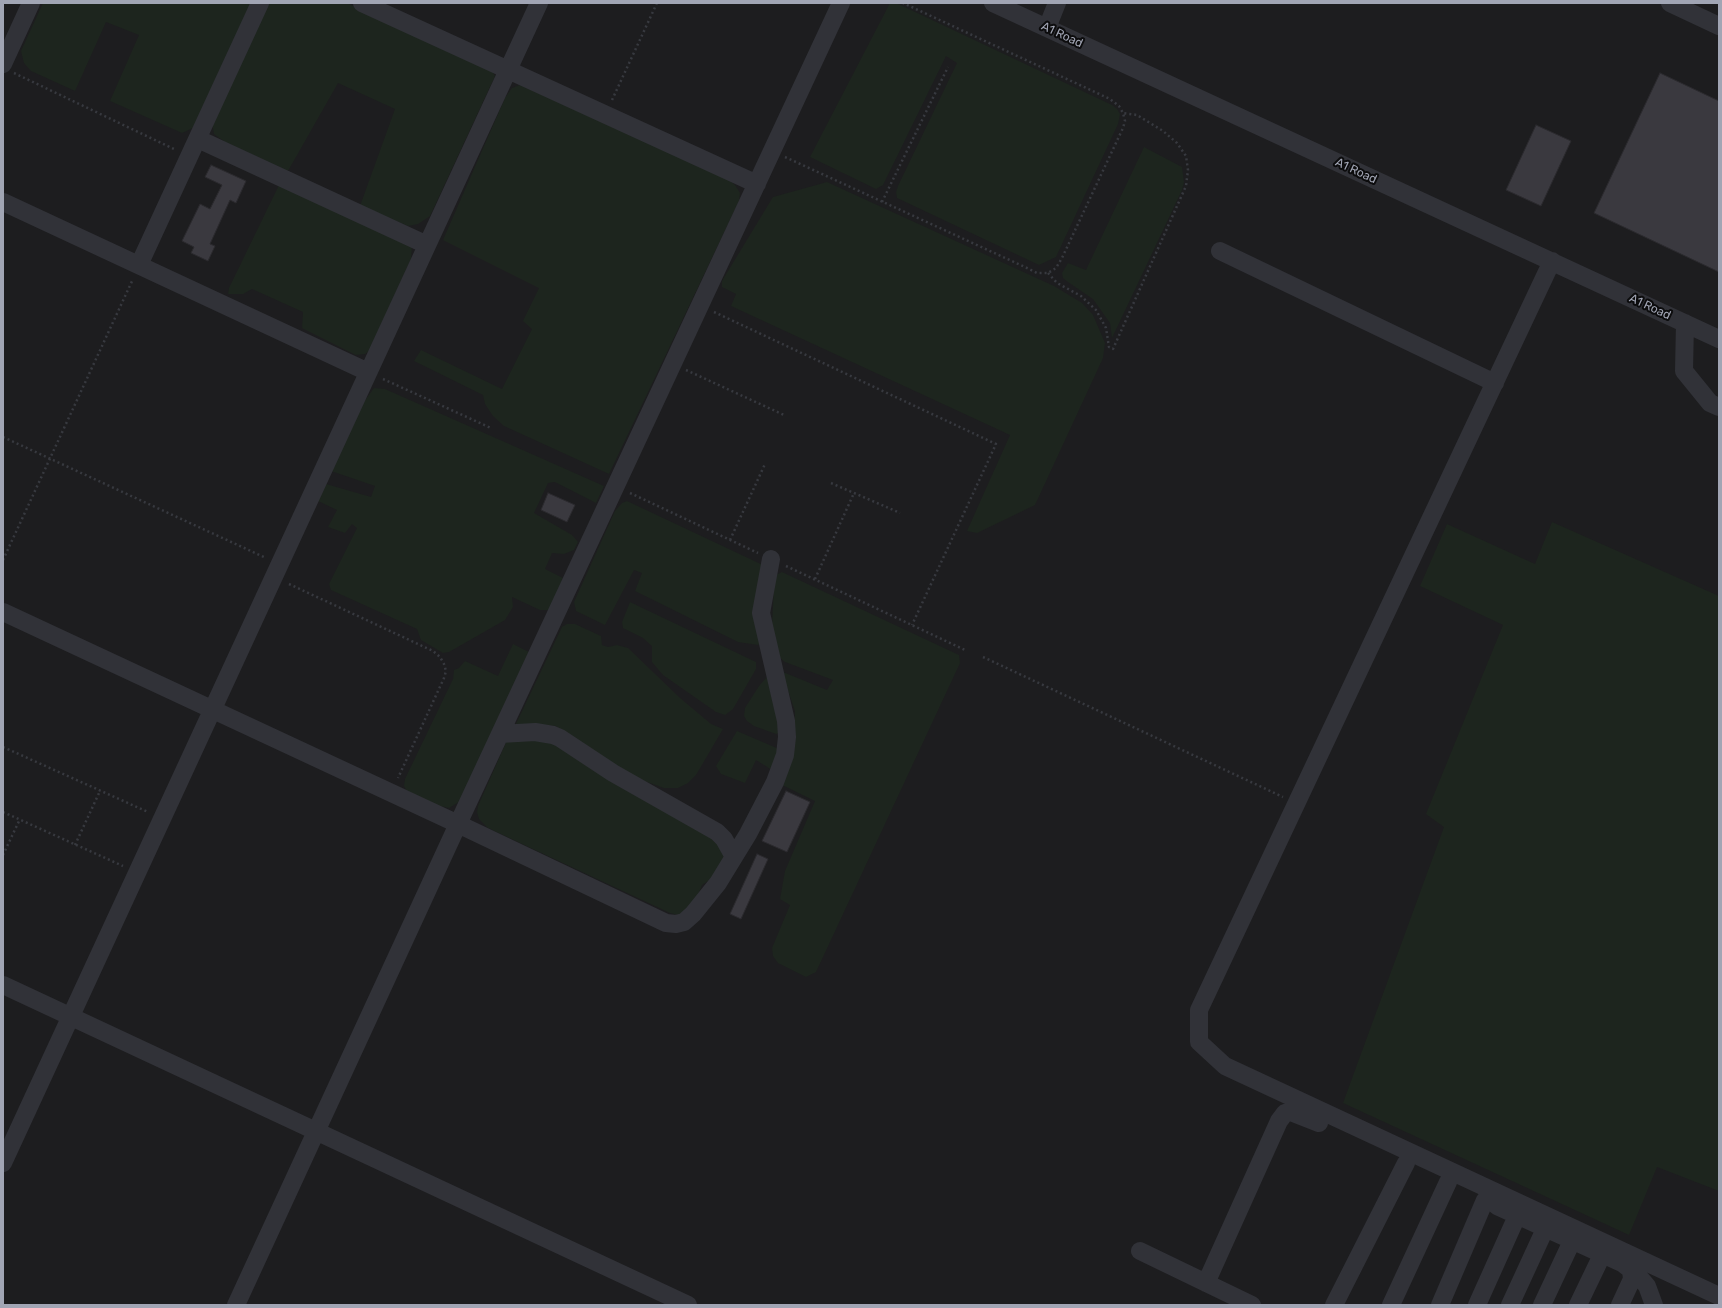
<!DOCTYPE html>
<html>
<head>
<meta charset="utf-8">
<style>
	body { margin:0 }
	#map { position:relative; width:1722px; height:1308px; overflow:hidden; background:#111112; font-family:Rubik,sans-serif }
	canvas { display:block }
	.frame { position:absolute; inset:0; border:4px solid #a1a5b4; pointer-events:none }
</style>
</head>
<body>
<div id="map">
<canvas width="1722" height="1308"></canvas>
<div class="frame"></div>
</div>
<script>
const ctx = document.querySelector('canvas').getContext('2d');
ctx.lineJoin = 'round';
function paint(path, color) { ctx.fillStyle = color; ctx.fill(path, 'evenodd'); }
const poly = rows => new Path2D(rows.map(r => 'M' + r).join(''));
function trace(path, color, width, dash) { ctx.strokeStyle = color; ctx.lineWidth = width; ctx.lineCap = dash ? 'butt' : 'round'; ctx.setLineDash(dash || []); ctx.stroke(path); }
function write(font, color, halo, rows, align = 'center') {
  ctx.font = font + ' Rubik,sans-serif'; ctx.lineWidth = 4; ctx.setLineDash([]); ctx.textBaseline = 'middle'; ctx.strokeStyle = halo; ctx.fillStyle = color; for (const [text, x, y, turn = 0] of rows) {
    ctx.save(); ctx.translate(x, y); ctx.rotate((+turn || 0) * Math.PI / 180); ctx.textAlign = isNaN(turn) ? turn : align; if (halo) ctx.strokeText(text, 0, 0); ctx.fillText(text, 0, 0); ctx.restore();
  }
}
paint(poly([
	[3,3,1719,3,1719,1305,3,1305]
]), '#1d1d1f');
paint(poly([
	[43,3,253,3,193,128,182,133,110,101,139,35,106,22,75,91,31,71,24,63,21,51],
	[268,3,347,3,492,71,495,76,430,216,418,224,408,226,360,206,395,109,338,83,288,171,225,142,214,134,212,123],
	[890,3,896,3,1112,105,1117,109,1120,114,1118,124,1056,257,1039,265,897,198,896,192,898,186,957,63,946,56,883,185,876,189,810,157],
	[520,85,726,178,735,185,740,193,739,201,609,474,504,426,493,416,485,404,483,395,414,361,421,350,502,389,532,329,523,321,539,288,443,240,505,98,512,88],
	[1144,147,1182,167,1184,182,1182,190,1112,338,1110,323,1093,299,1068,282,1063,278,1062,273,1068,263,1086,270],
	[827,182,1054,286,1082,303,1093,315,1105,343,1103,358,1035,505,977,533,967,531,1010,435,731,306,736,294,722,287,722,281,773,197],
	[279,185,412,246,411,259,369,351,365,354,356,355,302,328,303,312,252,289,243,294,228,294,229,288],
	[374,388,385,389,604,486,596,503,555,482,548,483,534,513,572,535,578,542,574,550,564,554,552,553,545,569,563,578,550,610,540,610,512,597,513,607,505,620,449,652,443,653,421,640,417,629,331,590,329,584,357,528,352,524,345,533,328,527,337,510,318,501,326,484,371,497,375,486,331,471,364,402],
	[627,501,765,566,763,641,758,645,738,642,635,591,642,573,634,570,605,625,576,611,574,602,615,511,622,503],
	[1552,522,1719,596,1719,1191,1657,1167,1629,1235,1343,1103,1444,827,1426,814,1503,625,1420,586,1447,524,1535,564],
	[782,572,959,655,960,663,816,972,806,977,778,963,773,956,772,948,790,905,780,899,785,871,815,801,780,784,794,735,795,711,784,679,783,672,827,690,833,680,785,662,779,657,772,626,774,586,776,575],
	[630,602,756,662,756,669,733,709,725,715,716,712,663,675,652,662,652,646,643,638,623,628,622,622],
	[567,624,575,624,601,636,602,645,608,647,617,645,628,648,680,698,711,724,723,729,696,775,688,783,678,788,664,788,633,777,556,726,545,725,515,726,562,627],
	[513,644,531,653,462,800,449,808,440,806,407,791,404,786,405,779,453,679,454,670,459,668,465,661,498,676],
	[767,677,780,732,776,734,754,726,747,721,744,716,745,708,759,686],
	[737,731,779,749,772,770,756,760,745,783,721,774,716,766],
	[549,737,718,837,728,855,720,873,702,885,698,895,685,913,678,915,670,913,488,828,479,819,477,812,478,806,508,738]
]), '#1d251e');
const building = poly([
	[1660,73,1719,101,1719,272,1594,213,1660,73],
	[1536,125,1571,141,1541,206,1506,190,1536,125],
	[211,165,246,181,236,203,230,200,210,244,215,246,208,261,191,253,194,247,182,241,200,204,210,209,222,185,205,177,211,165],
	[548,493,575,505,567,522,541,510,548,493],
	[786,791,810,802,787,852,762,841,786,791],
	[757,854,768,859,741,919,730,914,757,854]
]);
paint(building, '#3a393f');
trace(building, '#2b2a2e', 1);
trace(poly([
	[14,73,176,150],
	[612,100,657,3],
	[785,157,1027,268,1037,273,1048,273,1056,268,1062,258,1123,128,1125,121,1123,113,1119,106,1110,99,903,3],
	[882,202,948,67],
	[1048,273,1057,283,1081,296,1096,310,1106,328,1109,347,1113,349,1186,186,1188,170,1186,156,1177,143,1163,131,1137,115,1123,113],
	[714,312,996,444,912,625],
	[686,370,784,415],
	[383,379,491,428],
	[3,437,266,558],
	[831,483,900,513],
	[630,493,758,553],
	[730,540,765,464],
	[3,560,133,279],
	[786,566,965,650],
	[815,579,854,493],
	[289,584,433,651,440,657,444,664,446,671,444,678,398,778],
	[983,657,1283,797],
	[3,747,148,812],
	[3,812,123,866],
	[75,845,100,791],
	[3,855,20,819]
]), '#37393f', 2.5, [2, 3]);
trace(poly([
	[362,3,757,184],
	[993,3,1719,339],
	[1670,3,1719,26],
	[1047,28,1057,3],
	[3,64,31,3],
	[198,139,427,245],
	[3,202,368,372],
	[1220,251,1495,383],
	[1552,261,1199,1010,1199,1042,1225,1066,1719,1296],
	[139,265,260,3],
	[1685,323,1684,371,1710,403,1719,407],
	[3,612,458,824,666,923,676,924,684,922,693,914,718,883,748,834,775,782,785,755,787,737,786,721,761,613,771,559],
	[500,734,535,732,553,735,560,738,613,773,717,832,724,839,734,857],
	[3,985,688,1305],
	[3,1163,539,3],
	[1497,1206,1622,1263,1631,1270,1632,1279,1620,1305],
	[1140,1251,1252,1305],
	[1632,1274,1641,1279,1647,1286,1654,1305],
	[1206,1283,1279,1121,1285,1113,1291,1112,1319,1123],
	[236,1305,458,824,841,3],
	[1334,1305,1406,1163],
	[1391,1305,1448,1182],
	[1440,1305,1485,1200],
	[1477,1305,1517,1216],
	[1510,1305,1545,1229],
	[1542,1305,1572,1241],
	[1578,1305,1602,1255]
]), '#313238', 18);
write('12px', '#a1a5b4', '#0c0c0d', [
	["A1 Road",1062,35,25],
	["A1 Road",1356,171,25],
	["A1 Road",1650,307,25]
]);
</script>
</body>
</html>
